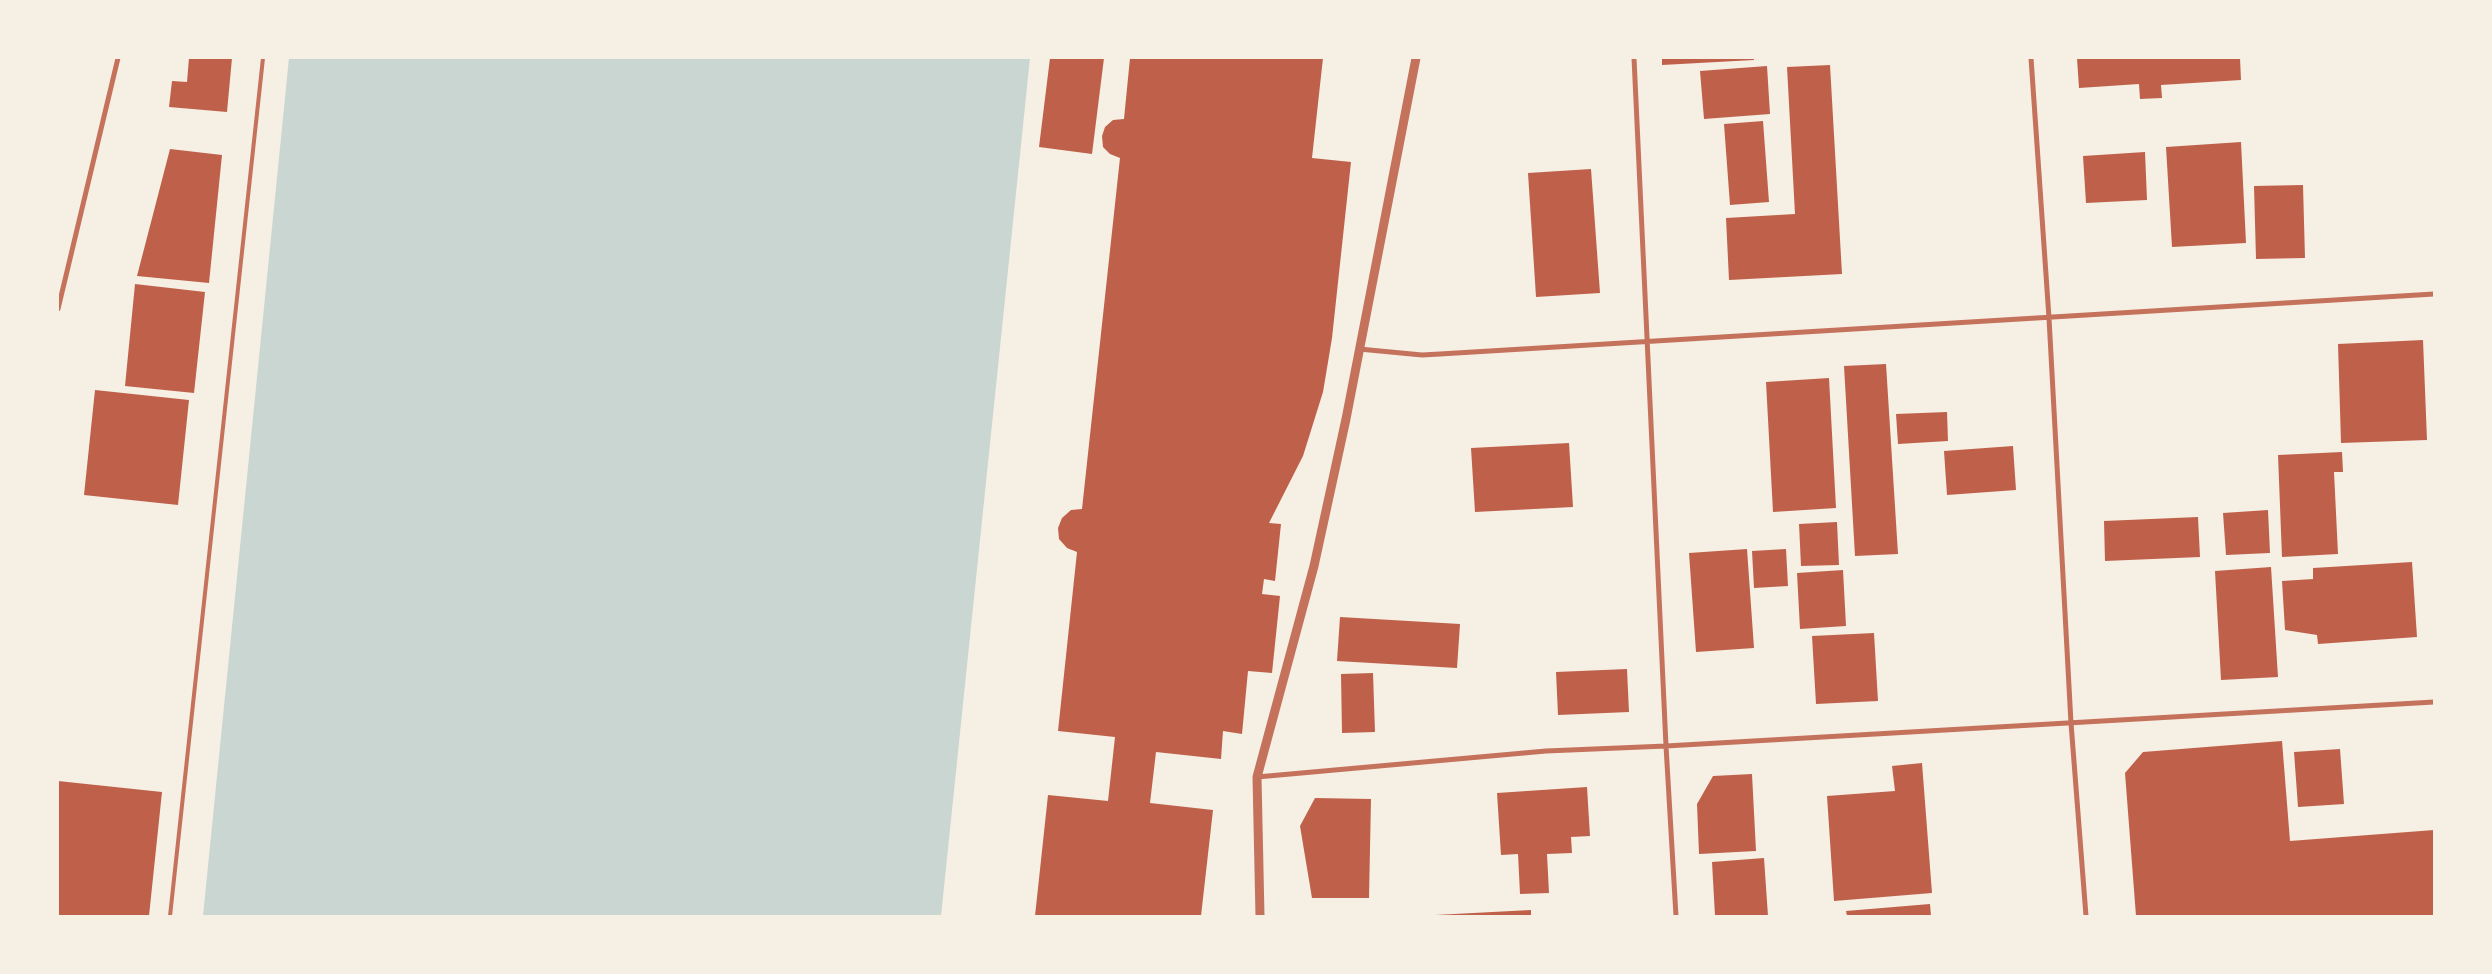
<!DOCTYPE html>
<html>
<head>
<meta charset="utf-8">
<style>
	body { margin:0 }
	#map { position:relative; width:2492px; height:974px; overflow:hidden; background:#f6efe4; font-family:"Alegreya Sans",sans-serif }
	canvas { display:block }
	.frame { position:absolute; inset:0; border:59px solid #f6efe4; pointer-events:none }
</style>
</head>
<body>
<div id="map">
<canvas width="2492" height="974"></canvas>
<div class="frame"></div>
</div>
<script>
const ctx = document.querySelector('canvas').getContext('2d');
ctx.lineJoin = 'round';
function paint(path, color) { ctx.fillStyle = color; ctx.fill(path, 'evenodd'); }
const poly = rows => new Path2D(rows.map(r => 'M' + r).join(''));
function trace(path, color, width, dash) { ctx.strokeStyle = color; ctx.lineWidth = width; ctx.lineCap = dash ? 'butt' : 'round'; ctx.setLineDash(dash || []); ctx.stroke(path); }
paint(poly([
	[289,58,1030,58,941,916,203,916]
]), '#c9d6d2');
paint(poly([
	[189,58,232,58,227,112,169,107,172,81,187,82],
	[1050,58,1104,58,1092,154,1039,147],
	[1130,58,1323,58,1312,158,1351,162,1332,338,1323,392,1303,456,1269,523,1281,524,1275,581,1264,579,1262,594,1280,596,1272,673,1248,671,1242,734,1223,731,1221,759,1156,752,1150,803,1213,810,1201,916,1035,916,1048,795,1108,801,1115,737,1058,731,1077,552,1067,548,1059,539,1058,528,1062,518,1071,510,1082,509,1120,158,1110,154,1103,147,1102,136,1105,127,1113,120,1124,119],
	[1662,58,1754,58,1754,60,1662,65],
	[2077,58,2240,58,2241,80,2161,85,2162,98,2140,99,2139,84,2079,88],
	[1830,65,1842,274,1729,280,1726,218,1795,214,1787,67],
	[1767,66,1770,114,1704,119,1700,71],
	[1763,121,1769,202,1730,205,1724,124],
	[2241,142,2246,243,2172,247,2166,147],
	[170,149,222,155,209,283,137,276],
	[2145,152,2147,200,2086,203,2083,156],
	[1591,169,1600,293,1536,297,1528,173],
	[2303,185,2305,258,2256,259,2254,186],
	[135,284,205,292,194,393,125,386],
	[2423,340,2427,440,2341,443,2338,344],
	[1886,364,1898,554,1855,556,1844,366],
	[1829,378,1836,508,1773,512,1766,382],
	[95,390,189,400,178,505,84,495],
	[1947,412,1948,441,1898,444,1896,414],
	[1569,443,1573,507,1475,512,1471,448],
	[2013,446,2016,490,1947,495,1944,451],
	[2342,452,2343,472,2334,472,2338,554,2282,557,2278,455],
	[2268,510,2270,553,2226,555,2223,513],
	[2198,517,2200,557,2105,561,2104,521],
	[1837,522,1839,565,1801,566,1799,524],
	[1747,549,1754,648,1696,652,1689,553],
	[1786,549,1788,586,1754,588,1752,551],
	[2412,562,2417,637,2318,644,2317,635,2285,630,2282,581,2313,579,2313,568],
	[2271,567,2278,677,2221,680,2215,571],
	[1843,570,1846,626,1800,629,1797,573],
	[1340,617,1460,624,1457,668,1337,661],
	[1874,633,1878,701,1816,704,1812,636],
	[1627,669,1629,712,1558,715,1556,672],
	[1373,673,1375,732,1342,733,1341,674],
	[2282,741,2290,841,2434,830,2434,916,2136,916,2125,773,2143,752],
	[2340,749,2344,804,2298,807,2294,752],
	[1922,763,1932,893,1834,901,1827,796,1895,791,1892,766],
	[1752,774,1756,851,1699,854,1697,804,1713,776],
	[58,781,162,792,149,916,58,916],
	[1587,787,1590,836,1571,837,1572,853,1547,854,1549,893,1520,894,1518,854,1501,855,1497,793],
	[1315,798,1371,799,1369,898,1312,898,1300,826],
	[1764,858,1768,916,1715,916,1712,862],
	[1930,904,1931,916,1847,916,1846,911],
	[1531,910,1531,916,1435,916,1435,915]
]), '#bf614a');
trace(poly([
	[170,916,263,58]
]), '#c5725c', 4);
trace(poly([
	[1634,58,1666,746,1676,916],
	[2031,58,2049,318,2071,723,2086,916],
	[58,309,118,58],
	[1359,349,1422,355,1440,354,2434,294],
	[1257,777,1546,751,1666,746,2434,702]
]), '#c5725c', 5);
trace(poly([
	[1260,916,1257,777,1314,566,1346,419,1416,58]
]), '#c5725c', 9);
</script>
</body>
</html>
